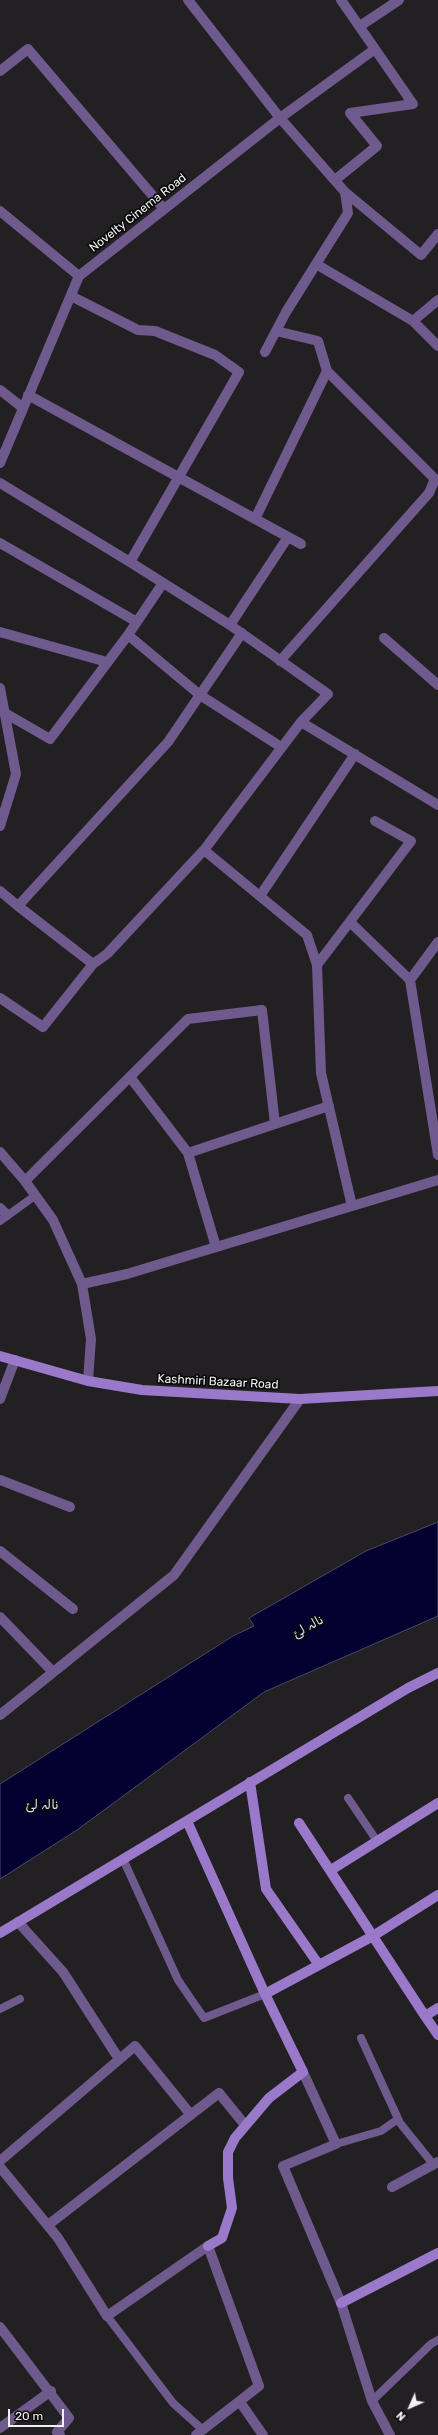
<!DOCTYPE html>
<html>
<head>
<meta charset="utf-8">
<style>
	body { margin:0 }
	#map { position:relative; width:438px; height:2435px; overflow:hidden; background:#222022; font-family:Rubik,sans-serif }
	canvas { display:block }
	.north { position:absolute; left:390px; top:2387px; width:40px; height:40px; -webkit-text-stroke:3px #0b0a0b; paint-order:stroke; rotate:225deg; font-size:11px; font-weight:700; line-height:16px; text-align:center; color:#f2f0f2 }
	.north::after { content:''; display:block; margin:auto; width:14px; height:18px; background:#f2f0f2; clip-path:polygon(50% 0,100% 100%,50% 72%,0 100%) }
	.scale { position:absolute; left:8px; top:2409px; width:56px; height:18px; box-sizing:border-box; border:2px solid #f2f0f2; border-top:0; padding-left:5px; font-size:12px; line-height:14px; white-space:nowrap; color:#f2f0f2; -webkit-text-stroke:3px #0b0a0b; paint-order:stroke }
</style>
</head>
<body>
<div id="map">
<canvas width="438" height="2435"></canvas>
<div class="north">N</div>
<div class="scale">20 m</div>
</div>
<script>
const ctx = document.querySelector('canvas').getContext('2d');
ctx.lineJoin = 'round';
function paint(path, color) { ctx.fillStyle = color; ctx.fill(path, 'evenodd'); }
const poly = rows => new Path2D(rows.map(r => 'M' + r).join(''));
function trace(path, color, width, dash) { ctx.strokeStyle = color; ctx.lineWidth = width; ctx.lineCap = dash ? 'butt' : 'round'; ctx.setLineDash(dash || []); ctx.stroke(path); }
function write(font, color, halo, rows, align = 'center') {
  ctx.font = font + ' Rubik,Vazirmatn,sans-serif'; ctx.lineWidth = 3.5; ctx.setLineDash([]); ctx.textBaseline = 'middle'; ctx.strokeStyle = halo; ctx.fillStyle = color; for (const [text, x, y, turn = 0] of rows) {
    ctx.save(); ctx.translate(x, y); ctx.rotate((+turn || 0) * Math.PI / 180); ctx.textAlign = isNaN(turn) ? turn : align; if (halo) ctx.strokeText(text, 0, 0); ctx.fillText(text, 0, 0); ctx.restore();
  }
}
const water = poly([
	[438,1522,438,1616,264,1692,77,1830,0,1879,0,1784,233,1636,254,1626,249,1618,366,1551,438,1522]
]);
paint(water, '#040030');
trace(water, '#4b486a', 1);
trace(poly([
	[0,1221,36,1195],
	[348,1798,377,1841],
	[123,1859,178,1980,204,2018,265,1994],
	[0,2009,20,1999],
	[361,2038,400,2123,433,2164],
	[336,2144,381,2131,398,2119],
	[107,2316,173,2403,203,2430],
	[372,2401,431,2344,438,2340]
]), '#6e5a8c', 8);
trace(poly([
	[188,0,280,118,345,192,348,213,286,312,265,352],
	[360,26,399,0],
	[0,71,28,49,164,209],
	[335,180,377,146,350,113,413,104,341,0],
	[345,192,421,255,438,234],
	[0,211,79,276],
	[316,264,413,321,438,346],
	[71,296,138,330,155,331,215,355,239,372,130,562,230,625,328,694,301,722,438,805],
	[413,321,438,300],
	[276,331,318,341,327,371,435,479,429,493,280,661],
	[0,390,23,408],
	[28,395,301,544],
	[0,463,79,276,280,118,375,49],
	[0,483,130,562],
	[255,519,327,371],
	[0,543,137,622],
	[163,583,128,635,200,695,281,747],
	[230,625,288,537],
	[0,632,107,662],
	[384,638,438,685],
	[0,688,16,774,0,826],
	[5,713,50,739,128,635],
	[204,850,307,935,317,965,411,841,375,821],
	[0,891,18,906,168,742,242,633],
	[260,896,355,754],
	[18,906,93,964,107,954,204,850,301,722],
	[350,922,410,980],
	[438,942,410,980,438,1155],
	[317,965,321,1073,352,1206],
	[0,998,43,1027,93,964],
	[275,1124,329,1106],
	[0,1152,25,1181,53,1220,82,1284,91,1339,88,1381],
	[188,1153,216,1247],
	[25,1181,188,1019,262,1010,275,1124,188,1153,130,1077],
	[0,1208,7,1215],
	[82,1284,127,1274,438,1180],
	[0,1399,15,1360],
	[0,1480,70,1507],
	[0,1551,73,1609],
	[0,1617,53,1672],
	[0,1715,174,1575,300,1399],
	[18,1922,63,1972,119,2059],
	[303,2072,336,2144,283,2166,341,2303,372,2401,390,2435],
	[0,2161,135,2046,191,2115],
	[0,2167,58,2238,107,2316,208,2246,259,2386,196,2435],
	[392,2187,438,2162],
	[48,2225,219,2093,245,2125],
	[0,2327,69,2418,57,2432,60,2435],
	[240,2402,263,2435],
	[0,2428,51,2391]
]), '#6e5a8c', 10);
trace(poly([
	[0,1356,88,1381,142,1390,300,1399,438,1391],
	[250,1782,266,1889,319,1965],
	[187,1821,265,1994],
	[299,1823,425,2016],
	[331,1870,438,1803],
	[0,1933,408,1688,438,1673],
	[438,2008,425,2016,438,2035],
	[208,2246,222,2238,232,2208,228,2178,228,2152,235,2138,269,2098,303,2072,265,1994,373,1936,438,1895],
	[341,2303,438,2253]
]), '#9a79ca', 10);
write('12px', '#f2f0f2', '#0b0a0b', [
	["Novelty Cinema Road",138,213,-38],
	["Kashmiri Bazaar Road",218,1382,3]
]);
write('italic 13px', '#d8dff4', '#0b0a0b', [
	["نالہ لئ",308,1627,-29],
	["نالہ لئ",42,1805]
]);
</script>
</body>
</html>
